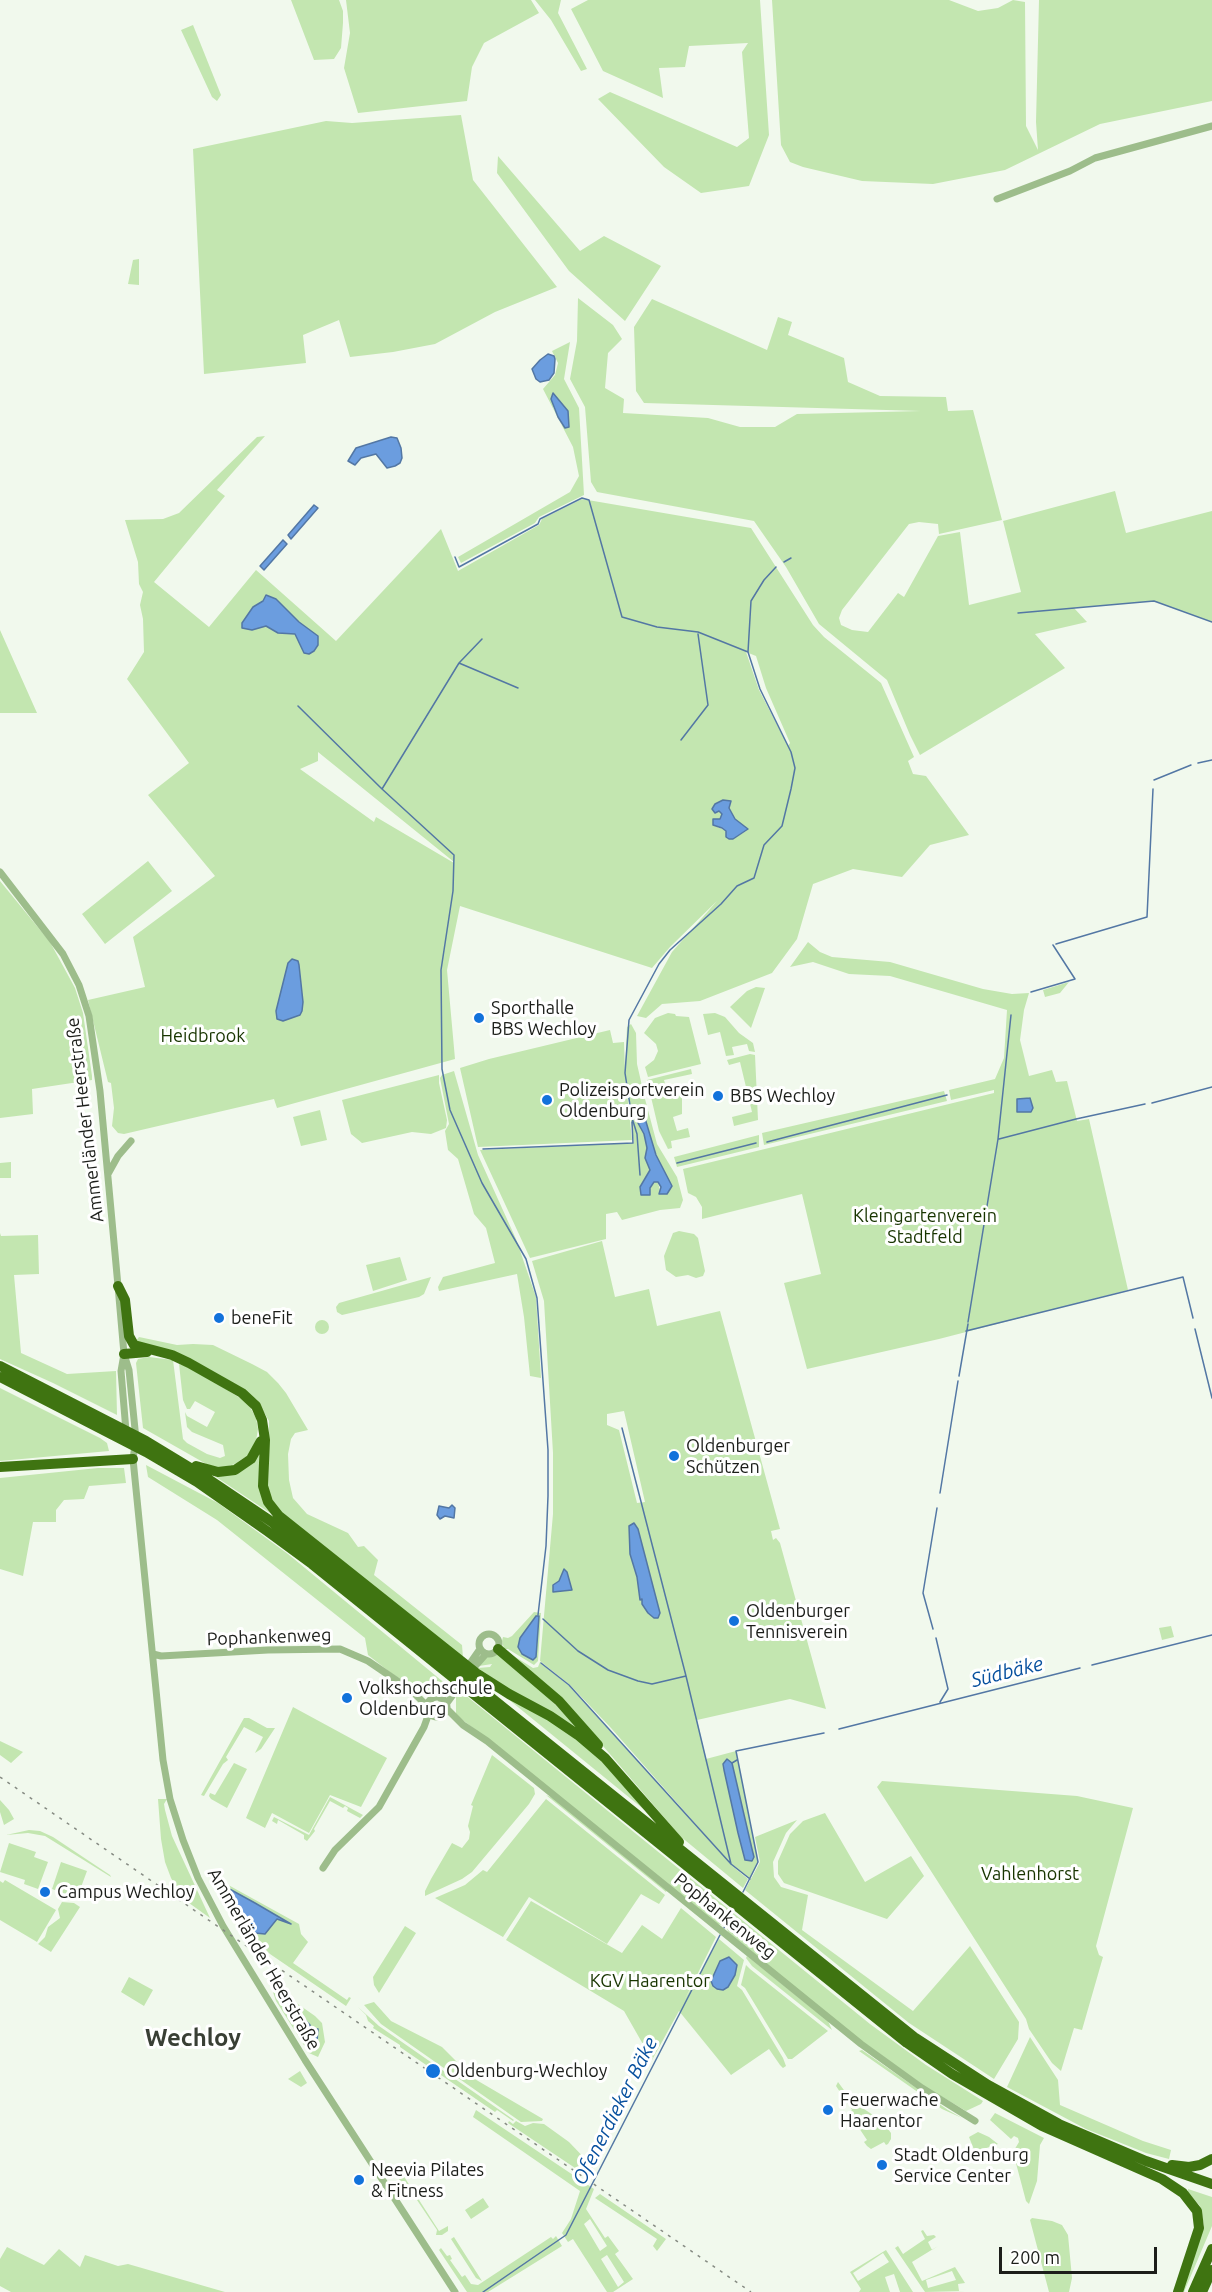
<!DOCTYPE html>
<html>
<head>
<meta charset="utf-8">
<style>
	body { margin:0 }
	#map { position:relative; width:1212px; height:2292px; overflow:hidden; background:#f1f9ed; font-family:Ubuntu,sans-serif }
	canvas { display:block }
	.scale { position:absolute; left:999px; top:2247px; width:158px; height:27px; box-sizing:border-box; border:3px solid #1c1e1a; border-top:0; padding-left:8px; font-size:18px; line-height:21px; white-space:nowrap; color:#1c1e1a; -webkit-text-stroke:4px #fff; paint-order:stroke }
</style>
</head>
<body>
<div id="map">
<canvas width="1212" height="2292"></canvas>
<div class="scale">200 m</div>
</div>
<script>
const ctx = document.querySelector('canvas').getContext('2d');
ctx.lineJoin = 'round';
function paint(path, color) { ctx.fillStyle = color; ctx.fill(path, 'evenodd'); }
const poly = rows => new Path2D(rows.map(r => 'M' + r).join(''));
function trace(path, color, width, dash) { ctx.strokeStyle = color; ctx.lineWidth = width; ctx.lineCap = dash ? 'butt' : 'round'; ctx.setLineDash(dash || []); ctx.stroke(path); }
function write(font, color, halo, rows, align = 'center') {
  ctx.font = font + ' Ubuntu,sans-serif'; ctx.lineWidth = 6; ctx.setLineDash([]); ctx.textBaseline = 'middle'; ctx.strokeStyle = halo; ctx.fillStyle = color; for (const [text, x, y, turn = 0] of rows) {
    ctx.save(); ctx.translate(x, y); ctx.rotate((+turn || 0) * Math.PI / 180); ctx.textAlign = isNaN(turn) ? turn : align; if (halo) ctx.strokeText(text, 0, 0); ctx.fillText(text, 0, 0); ctx.restore();
  }
}
paint(poly([
	[291,0,339,0,343,11,343,23,341,48,334,59,314,60],
	[346,0,531,0,539,13,484,43,472,67,467,101,358,113,344,68,350,33],
	[535,0,561,0,558,13,587,69,581,71,551,20],
	[588,0,760,0,769,135,749,186,701,193,664,167,598,99,610,92,737,147,749,138,742,52,748,43,689,46,685,67,659,68,663,98,603,71,571,9],
	[772,0,949,0,978,11,998,8,1013,0,1025,2,1026,126,1038,150,1036,122,1039,0,1212,0,1212,101,1100,124,1005,170,933,184,862,181,803,167,790,162,781,145],
	[193,25,221,95,217,101,212,97,181,30],
	[461,115,473,180,557,287,495,312,435,344,393,352,350,357,339,320,303,335,306,363,204,374,193,149,326,121,352,123],
	[498,156,580,251,604,236,661,266,625,321,569,271,497,173],
	[139,259,139,285,128,284,133,260],
	[578,298,613,325,622,339,608,353,605,388,624,399,623,413,708,418,740,427,775,427,797,414,921,411,644,403,636,391,634,327,652,299,767,350,778,317,792,322,788,335,844,358,848,382,880,396,946,397,948,411,973,410,1002,520,939,534,938,524,919,522,909,524,842,610,839,618,841,625,852,630,868,632,898,593,904,597,938,536,960,532,969,605,1021,592,1003,521,1115,491,1126,533,1212,511,1212,622,1154,601,1074,608,1087,622,1035,634,1065,668,920,755,910,735,887,680,819,624,786,567,754,521,597,492,591,482,585,407,570,379,577,341],
	[570,342,564,379,579,408,584,495,539,517,535,523,461,563,458,557,570,492,579,476,573,447,543,389,555,375,558,363,552,351],
	[553,407,569,416,568,427,562,425],
	[265,436,217,490,225,496,154,582,209,627,256,570,336,641,441,529,458,571,539,525,542,519,582,499,751,528,813,625,824,637,881,683,914,757,908,761,913,774,926,776,969,835,930,845,902,877,853,869,813,884,797,939,772,973,700,1001,662,1004,646,1018,637,1016,672,952,717,901,670,947,652,968,460,906,447,970,455,1059,277,1108,274,1099,124,1134,118,1133,112,1126,114,1108,111,1083,108,1082,88,1000,145,987,133,937,215,876,148,795,189,763,127,679,144,652,143,619,140,605,143,592,139,584,138,562,125,520,163,519,179,513,257,437],
	[746,652,756,656,766,688,790,743,788,746,759,690],
	[318,752,454,862,454,863,376,817,374,822,300,769,318,761],
	[715,804,747,829,746,831,738,836,713,825,720,819,722,814,719,811,715,813,712,809],
	[0,630,37,713,0,713],
	[148,861,172,891,105,944,82,914],
	[0,881,50,942,75,988,83,1013,92,1076,92,1080,32,1089,33,1114,0,1118],
	[808,942,820,952,832,957,890,962,983,989,1012,994,1029,993,1024,1010,1020,1040,1029,1076,1052,1070,1056,1082,1067,1081,1077,1121,1089,1119,1128,1290,939,1339,807,1369,784,1283,821,1274,802,1194,702,1219,702,1207,696,1197,688,1193,683,1169,994,1093,994,1090,951,1100,949,1090,995,1079,1004,1058,1007,1010,890,976,849,974,813,962,790,967],
	[1069,982,1060,993,1045,997,1043,990],
	[756,987,765,988,751,1028,730,1007,747,991],
	[668,1013,675,1014,676,1016,689,1017,701,1064,648,1077,645,1067,654,1060,658,1051,656,1044,644,1033,655,1018],
	[715,1013,725,1017,739,1033,753,1043,755,1052,749,1051,747,1044,732,1047,734,1055,726,1056,720,1032,708,1035,703,1014],
	[631,1024,636,1033,637,1064,645,1099,657,1144,677,1177,683,1200,680,1208,660,1210,622,1220,617,1212,606,1214,606,1239,530,1258,480,1150,634,1143,625,1074,632,1140,478,1147,460,1068,489,1059,610,1030,613,1043,624,1042,625,1071,627,1027],
	[641,1106,656,1155,672,1186,660,1191,658,1182,654,1182,650,1188,640,1187,650,1170,645,1158,647,1148,644,1134,638,1123],
	[750,1054,755,1055,758,1120,734,1126,732,1117,752,1112,740,1062,729,1065,727,1060],
	[691,1069,692,1074,664,1080,668,1094,679,1092,682,1098,682,1114,673,1117,677,1131,688,1128,690,1137,671,1141,672,1148,668,1149,659,1131,647,1080],
	[454,1071,478,1155,516,1239,536,1297,541,1378,530,1376,524,1317,517,1274,439,1291,438,1287,443,1277,495,1263,486,1228,474,1214,458,1159,448,1150,445,1131,449,1124,440,1078,442,1075],
	[439,1075,439,1083,447,1120,446,1128,431,1134,412,1132,362,1143,351,1134,342,1100],
	[944,1091,947,1101,764,1145,762,1133],
	[320,1110,327,1140,301,1146,293,1117],
	[759,1135,759,1147,677,1167,674,1157],
	[11,1162,11,1178,0,1178,0,1163],
	[679,1231,694,1234,698,1238,705,1271,703,1276,696,1278,688,1275,676,1277,666,1270,664,1256,673,1233],
	[0,1233,1,1236,38,1235,39,1274,14,1275,21,1353,67,1374,116,1371,117,1415,53,1383,0,1359],
	[602,1241,615,1297,649,1289,657,1326,720,1311,780,1529,771,1531,773,1540,776,1538,780,1543,826,1709,790,1699,697,1720,706,1759,736,1751,758,1862,750,1879,731,1865,748,1879,743,1888,680,1836,603,1746,509,1653,533,1668,538,1667,540,1662,569,1686,730,1863,611,1728,570,1685,540,1661,553,1514,553,1453,544,1301,532,1261],
	[624,1411,645,1502,637,1503,619,1430,607,1425,607,1414],
	[634,1523,638,1529,660,1613,658,1618,642,1599,640,1599,637,1577,630,1554],
	[400,1257,407,1280,373,1291,366,1265],
	[431,1277,424,1294,419,1297,342,1315,337,1312,336,1307,339,1303],
	'315 1327a7 7 0 1 1 14 0a7 7 0 1 1-14 0Z',
	[139,1337,177,1345,193,1344,213,1345,252,1364,267,1372,278,1383,286,1393,308,1430,295,1433,291,1439,288,1454,289,1480,293,1498,307,1514,348,1533,358,1547,364,1546,378,1560,374,1575,462,1645,463,1658,286,1518,272,1501,268,1490,269,1421,257,1400,135,1342],
	[149,1357,173,1360,183,1439,187,1443,207,1454,220,1458,225,1456,223,1445,192,1432,187,1427,185,1412,187,1416,207,1427,215,1412,195,1401,190,1409,187,1409,183,1400,179,1364,192,1368,248,1403,256,1418,258,1429,256,1441,250,1454,233,1465,219,1468,208,1465,143,1428,136,1363,138,1359],
	[0,1388,100,1438,107,1443,109,1451,0,1461],
	[259,1451,260,1473,276,1517,213,1475],
	[146,1465,218,1503,288,1554,447,1685,441,1690,429,1692,410,1685,391,1673,368,1655,365,1638,217,1520,148,1477],
	[98,1468,124,1468,126,1483,89,1486,84,1499,64,1500,56,1510,56,1522,33,1522,23,1576,0,1569,0,1478],
	[534,1612,541,1613,538,1661,534,1665,508,1649,504,1649,502,1641,503,1637,508,1638,512,1636],
	[1171,1626,1174,1637,1162,1640,1159,1628],
	[500,1653,535,1684,587,1737,509,1689,478,1668,490,1667,492,1664,479,1666,484,1658],
	[459,1690,870,2024,926,2065,983,2101,981,2104,966,2111,924,2086,863,2042,729,1934,726,1926,727,1921,725,1920,723,1925,716,1924,489,1740,456,1715,456,1693],
	[497,1690,557,1722,596,1754,652,1816],
	[293,1707,387,1758,361,1807,330,1795,309,1833,272,1813,265,1828,246,1818],
	[244,1718,249,1718,267,1728,275,1728,261,1749,255,1753,263,1737,244,1727,226,1757,228,1760,223,1764,204,1796,201,1795],
	[0,1741,23,1752,11,1763,0,1755],
	[492,1755,534,1788,535,1794,529,1804,472,1872,462,1879,425,1896,425,1891,431,1879,452,1843,462,1848,469,1839,470,1832,468,1826,473,1806,471,1805],
	[234,1763,247,1769,227,1808,211,1799,209,1796,210,1793,215,1795],
	[882,1781,1077,1796,1133,1808,1096,1946,1099,1955,1103,1957,1082,2030,1074,2028,1061,2071,1052,2063,1029,2029,1026,2019,877,1787],
	[546,1795,553,1798,667,1890,666,1892],
	[330,1797,363,1815,360,1818,347,1811,348,1808,345,1806,343,1808,330,1801,314,1829,315,1831,307,1841,304,1839,304,1835,278,1820,277,1824,272,1821,274,1817,309,1835],
	[158,1799,167,1799,164,1804,165,1810,172,1836,210,1918,182,1898,171,1878,165,1862,161,1839],
	[546,1799,665,1895,659,1904,641,1894,607,1944,529,1897,503,1937,435,1898,465,1885,483,1870,487,1872],
	[0,1800,9,1810,14,1819,4,1825,0,1812],
	[825,1813,865,1882,911,1856,924,1876,887,1919,784,1883,778,1874,778,1861,790,1834,803,1821],
	[797,1820,786,1833,773,1862,774,1877,781,1887,808,1895,802,1930,913,2011,970,1946,1019,2022,1018,2039,994,2079,909,2023,745,1890,760,1862,755,1837],
	[29,1830,40,1831,53,1837,110,1875,111,1877,45,1836,28,1833,6,1835],
	[9,1843,36,1852,34,1857,48,1862,38,1889,24,1884,25,1880,0,1872],
	[61,1862,87,1871,77,1898,52,1889],
	[5,1880,56,1910,37,1942,0,1920,0,1881,3,1883],
	[221,1881,299,1924,301,1934,308,1942,293,1963,347,2000,349,1997,351,1998,346,2006,270,1954,258,1942,248,1939,217,1890],
	[531,1901,622,1953,642,1925,662,1939,681,1908,716,1937,685,1999,719,1939,744,1960,737,1986,742,1990,783,2058,786,2066,783,2068,780,2065,769,2049,731,2075,679,2011,652,2060,624,2011,506,1940],
	[720,1961,735,1975,728,1987,711,1981],
	[62,1902,74,1903,80,1907,51,1952,38,1944,45,1937,48,1927,60,1918,58,1909],
	[405,1926,416,1933,379,1993,374,1985,373,1977],
	[747,1956,828,2021,832,2030,752,1966,746,1958],
	[746,1965,750,1969,828,2031,792,2059,788,2059,745,1988,741,1985],
	[129,1977,153,1990,144,2006,121,1992],
	[275,1988,315,2016,322,2023,325,2042,318,2057,309,2053,276,2001,273,1992],
	[374,2002,391,2021,442,2047,473,2078,543,2119,542,2121,521,2122,381,2024,364,2005],
	[358,2007,379,2026,514,2120,513,2121,497,2110,495,2112,438,2073,439,2072,433,2067,432,2069,400,2047,400,2045,373,2028,374,2026,368,2021,366,2015],
	[1030,2037,1058,2080,1060,2105,1143,2141,1171,2150,1169,2159,1146,2153,1086,2129,1007,2087],
	[862,2050,948,2110,962,2118,942,2109,859,2051],
	[300,2071,307,2083,301,2087,288,2079],
	[838,2082,852,2101,882,2121,891,2133,891,2139,888,2144,886,2145,884,2142,871,2149,867,2146,864,2142,867,2140,849,2113,852,2110,836,2086],
	[476,2110,594,2189,586,2209,605,2238,608,2236,619,2251,615,2254,633,2279,613,2292,607,2292,573,2239,568,2242,562,2233,571,2219,580,2191,473,2117],
	[590,2219,607,2246,600,2251,584,2224],
	[607,2255,624,2282,618,2287,601,2259],
	[995,2113,1044,2138,1040,2145,1037,2181,1029,2204,1026,2201,1013,2152,1019,2142,1018,2138,1014,2136,1011,2139,990,2120],
	[509,2121,513,2124,516,2121,525,2126,533,2123,544,2124,569,2142,593,2167,587,2176,508,2123],
	[978,2132,989,2137,998,2144,975,2152,969,2137],
	[403,2175,439,2231,448,2226,448,2231,442,2235,436,2235,437,2230,405,2182,403,2186,399,2179],
	[1188,2189,1212,2197,1212,2226,1184,2292,1181,2292,1204,2225,1200,2206,1188,2192],
	[600,2194,666,2239,657,2251,653,2246,657,2239,595,2198],
	[483,2198,489,2207,471,2219,465,2210],
	[1032,2218,1052,2221,1062,2225,1068,2235,1072,2278,1069,2292,1049,2292,1030,2220],
	[923,2230,927,2236,934,2235,936,2237,928,2242,932,2250,938,2246,912,2262,922,2281,955,2267,965,2283,958,2284,959,2291,965,2291,925,2292,895,2248,898,2246,903,2254,925,2239,921,2231],
	[952,2271,956,2280,928,2288,926,2280],
	[556,2236,562,2246,488,2292,467,2292,439,2250,441,2248,447,2256,450,2255,452,2259,450,2260,462,2277,465,2275,471,2284,478,2285,551,2237,553,2239],
	[454,2237,482,2281,476,2278,451,2239],
	[7,2247,44,2265,59,2249,80,2267,85,2255,118,2266,128,2264,225,2292,11,2292,0,2286,0,2259],
	[886,2250,913,2292,900,2292,894,2274,885,2277,890,2292,859,2292,861,2289,850,2272],
	[883,2253,889,2262,858,2281,853,2273]
]), '#c3e6b0');
const water = poly([
	[548,354,554,356,555,359,554,373,549,380,540,382,536,379,532,369,540,360,548,354],
	[553,393,568,411,569,427,565,428,558,417,551,399,553,393],
	[391,437,397,438,401,448,402,458,400,463,395,466,387,468,376,454,361,458,355,465,348,461,356,448,391,437],
	[314,505,318,508,291,539,288,535,314,505],
	[283,540,287,544,264,570,260,566,283,540],
	[266,595,276,599,299,622,318,636,318,645,314,651,309,654,304,653,295,634,278,633,266,626,252,630,242,628,242,623,253,607,263,601,266,595],
	[723,800,731,801,729,808,735,819,748,829,733,839,729,839,726,837,726,831,722,828,713,825,713,819,720,819,722,814,719,811,715,813,712,809,715,804,723,800],
	[292,959,298,961,299,965,303,1002,302,1011,300,1015,283,1021,277,1019,276,1011,288,963,292,959],
	[1030,1098,1033,1108,1031,1112,1017,1112,1017,1099,1030,1098],
	[641,1105,656,1155,672,1186,667,1194,659,1194,661,1187,658,1182,654,1182,650,1188,650,1195,641,1195,640,1187,650,1170,645,1158,647,1148,644,1134,638,1123,641,1105],
	[452,1505,455,1508,454,1518,445,1516,440,1519,437,1515,439,1506,449,1508,452,1505],
	[634,1523,638,1529,660,1613,658,1618,654,1618,648,1613,642,1604,642,1599,640,1600,637,1577,630,1554,629,1526,634,1523],
	[564,1569,567,1572,572,1590,553,1592,553,1585,559,1581,564,1569],
	[536,1616,539,1616,536,1657,533,1660,522,1654,518,1647,520,1638,536,1616],
	[727,1759,732,1763,752,1849,754,1857,752,1861,745,1860,738,1833,724,1770,723,1764,727,1759],
	[224,1886,255,1903,291,1924,277,1919,265,1934,255,1933,224,1886],
	[729,1957,737,1965,735,1975,728,1987,723,1990,717,1989,713,1986,711,1981,720,1961,729,1957],
	[286,2005,294,2009,310,2025,308,2035,311,2037,313,2038,317,2029,318,2029,317,2041,309,2040,304,2036,299,2020,286,2005]
]);
paint(water, '#6b9ddf');
trace(water, '#5377a4', 1.5);
trace(poly([
	[455,557,459,567,538,524,540,519,582,498,589,500,622,617,657,627,698,632,748,652],
	[784,562,791,558],
	[1018,613,1154,601,1212,622],
	[482,639,459,663,382,789,454,855,453,891,441,970,442,1069,450,1110,482,1183,526,1259,537,1298,548,1450,548,1496,546,1546,538,1615],
	[459,663,518,688],
	[298,706,382,789],
	[681,740,708,705,698,634],
	[1198,763,1212,760],
	[1154,780,1191,765],
	[1056,944,1147,917,1153,789],
	[1031,992,1075,979,1053,945],
	[1152,1103,1212,1087],
	[999,1139,1076,1119,1145,1104],
	[767,1142,947,1095],
	[483,1149,633,1143,632,1122],
	[677,1163,756,1143],
	[640,1175,637,1134,632,1118,625,1073,629,1020,659,964,670,950,721,904,737,886,754,878,764,845,782,826,791,789,795,768,791,752,760,689,748,652,751,601,764,580,776,567],
	[968,1322,998,1139,1011,1015],
	[1195,1329,1212,1398],
	[966,1331,1183,1277,1193,1318],
	[959,1376,968,1324],
	[622,1428,686,1676,731,1864],
	[940,1493,958,1381],
	[543,1619,578,1651,608,1670,638,1681,652,1684,686,1676],
	[933,1629,923,1593,937,1508],
	[936,1638,948,1689,940,1702],
	[541,1663,569,1685,731,1864,750,1879],
	[1092,1665,1212,1635],
	[839,1729,1080,1668],
	[732,1763,737,1760],
	[743,1892,758,1862,736,1751,824,1733],
	[724,1928,733,1910],
	[483,2292,566,2235,720,1935]
]), '#5377a4', 1.5);
trace(poly([
	[997,199,1070,171,1095,158,1212,126],
	[0,872,63,954,79,985,89,1016,100,1091,118,1286,124,1354,121,1371,126,1431],
	[108,1174,118,1156,131,1141],
	[124,1354,129,1370,136,1439,133,1459,163,1760,170,1799,183,1840,198,1878,223,1926,305,2060,455,2292],
	'479 1644a10 10 0 1 1 20 0a10 10 0 1 1-20 0Z',
	[153,1654,161,1656,268,1650,340,1649,368,1661,412,1691,427,1706],
	[466,1669,480,1649],
	[470,1672,486,1654],
	'427 1707a10 10 0 1 1 20 0a10 10 0 1 1-20 0Z',
	[440,1698,459,1678],
	[447,1703,463,1681],
	[447,1709,463,1725,487,1741,861,2044,922,2088,975,2121],
	[323,1868,335,1850,379,1807,424,1727,429,1713]
]), '#9dbd8b', 7);
trace(poly([
	[118,1286,125,1300,129,1336,134,1345,172,1355,189,1363,242,1393,256,1406,262,1420,265,1440,263,1486,268,1502,279,1516,476,1673,509,1694,550,1716,578,1735,605,1758,679,1842],
	[124,1354,147,1352],
	[0,1366,146,1441,202,1475,272,1522,914,2037,988,2085,1059,2124,1146,2161,1212,2184],
	[0,1377,146,1452,197,1482,267,1531,312,1564,907,2043,952,2074,1042,2126,1162,2179,1183,2193,1197,2211,1199,2228,1178,2292],
	[196,1466,218,1472,235,1470,251,1459,261,1441],
	[0,1467,133,1459],
	[498,1649,559,1701,598,1745],
	[1172,2165,1189,2167,1200,2165,1212,2159],
	[1193,2292,1212,2249],
	[1202,2292,1212,2270]
]), '#3f7411', 10);
trace(poly([
	[0,1777,751,2292]
]), '#868b83', 1.5, [3, 6]);
for (const [x, y, r, color] of [
	[479,1018,6,"#1272db"],
	[718,1096,6,"#1272db"],
	[547,1100,6,"#1272db"],
	[219,1318,6,"#1272db"],
	[674,1456,6,"#1272db"],
	[734,1621,6,"#1272db"],
	[347,1698,6,"#1272db"],
	[45,1892,6,"#1272db"],
	[433,2071,8,"#1272db"],
	[828,2110,6,"#1272db"],
	[882,2165,6,"#1272db"],
	[359,2180,6,"#1272db"]
]) { const dot = new Path2D(); dot.arc(x, y, r, 0, 2 * Math.PI); ctx.fillStyle = color; ctx.fill(dot); trace(dot, '#fff', 2); }
write('18px', '#1c1e1a', '#fff', [
	["Sporthalle",491,1008],
	["BBS Wechloy",491,1029],
	["Polizeisportverein",559,1090],
	["Oldenburg",559,1111],
	["BBS Wechloy",730,1096],
	["beneFit",231,1318],
	["Oldenburger",686,1446],
	["Schützen",686,1467],
	["Oldenburger",746,1611],
	["Tennisverein",746,1632],
	["Volkshochschule",359,1688],
	["Oldenburg",359,1709],
	["Campus Wechloy",57,1892],
	["Oldenburg-Wechloy",446,2071],
	["Feuerwache",840,2100],
	["Haarentor",840,2121],
	["Stadt Oldenburg",894,2155],
	["Service Center",894,2176],
	["Neevia Pilates",371,2170],
	["& Fitness",371,2191]
], 'left');
write('18px', '#183500', '#fff', [
	["Heidbrook",203,1036],
	["Kleingartenverein",925,1216],
	["Stadtfeld",925,1237],
	["Vahlenhorst",1030,1874],
	["KGV Haarentor",650,1981]
]);
write('18px', '#1c1e1a', '#fff', [
	["Ammerländer Heerstraße",85,1120,-97],
	["Pophankenweg",269,1637,-2],
	["Pophankenweg",725,1916,39],
	["Ammerländer Heerstraße",264,1959,60]
]);
write('italic 20px', '#07509e', '#fff', [
	["Südbäke",1007,1672,-14],
	["Ofenerdieker Bäke",615,2111,-63]
]);
write('bold 24px', '#393f35', '#fff', [
	["Wechloy",193,2038]
]);
</script>
</body>
</html>
